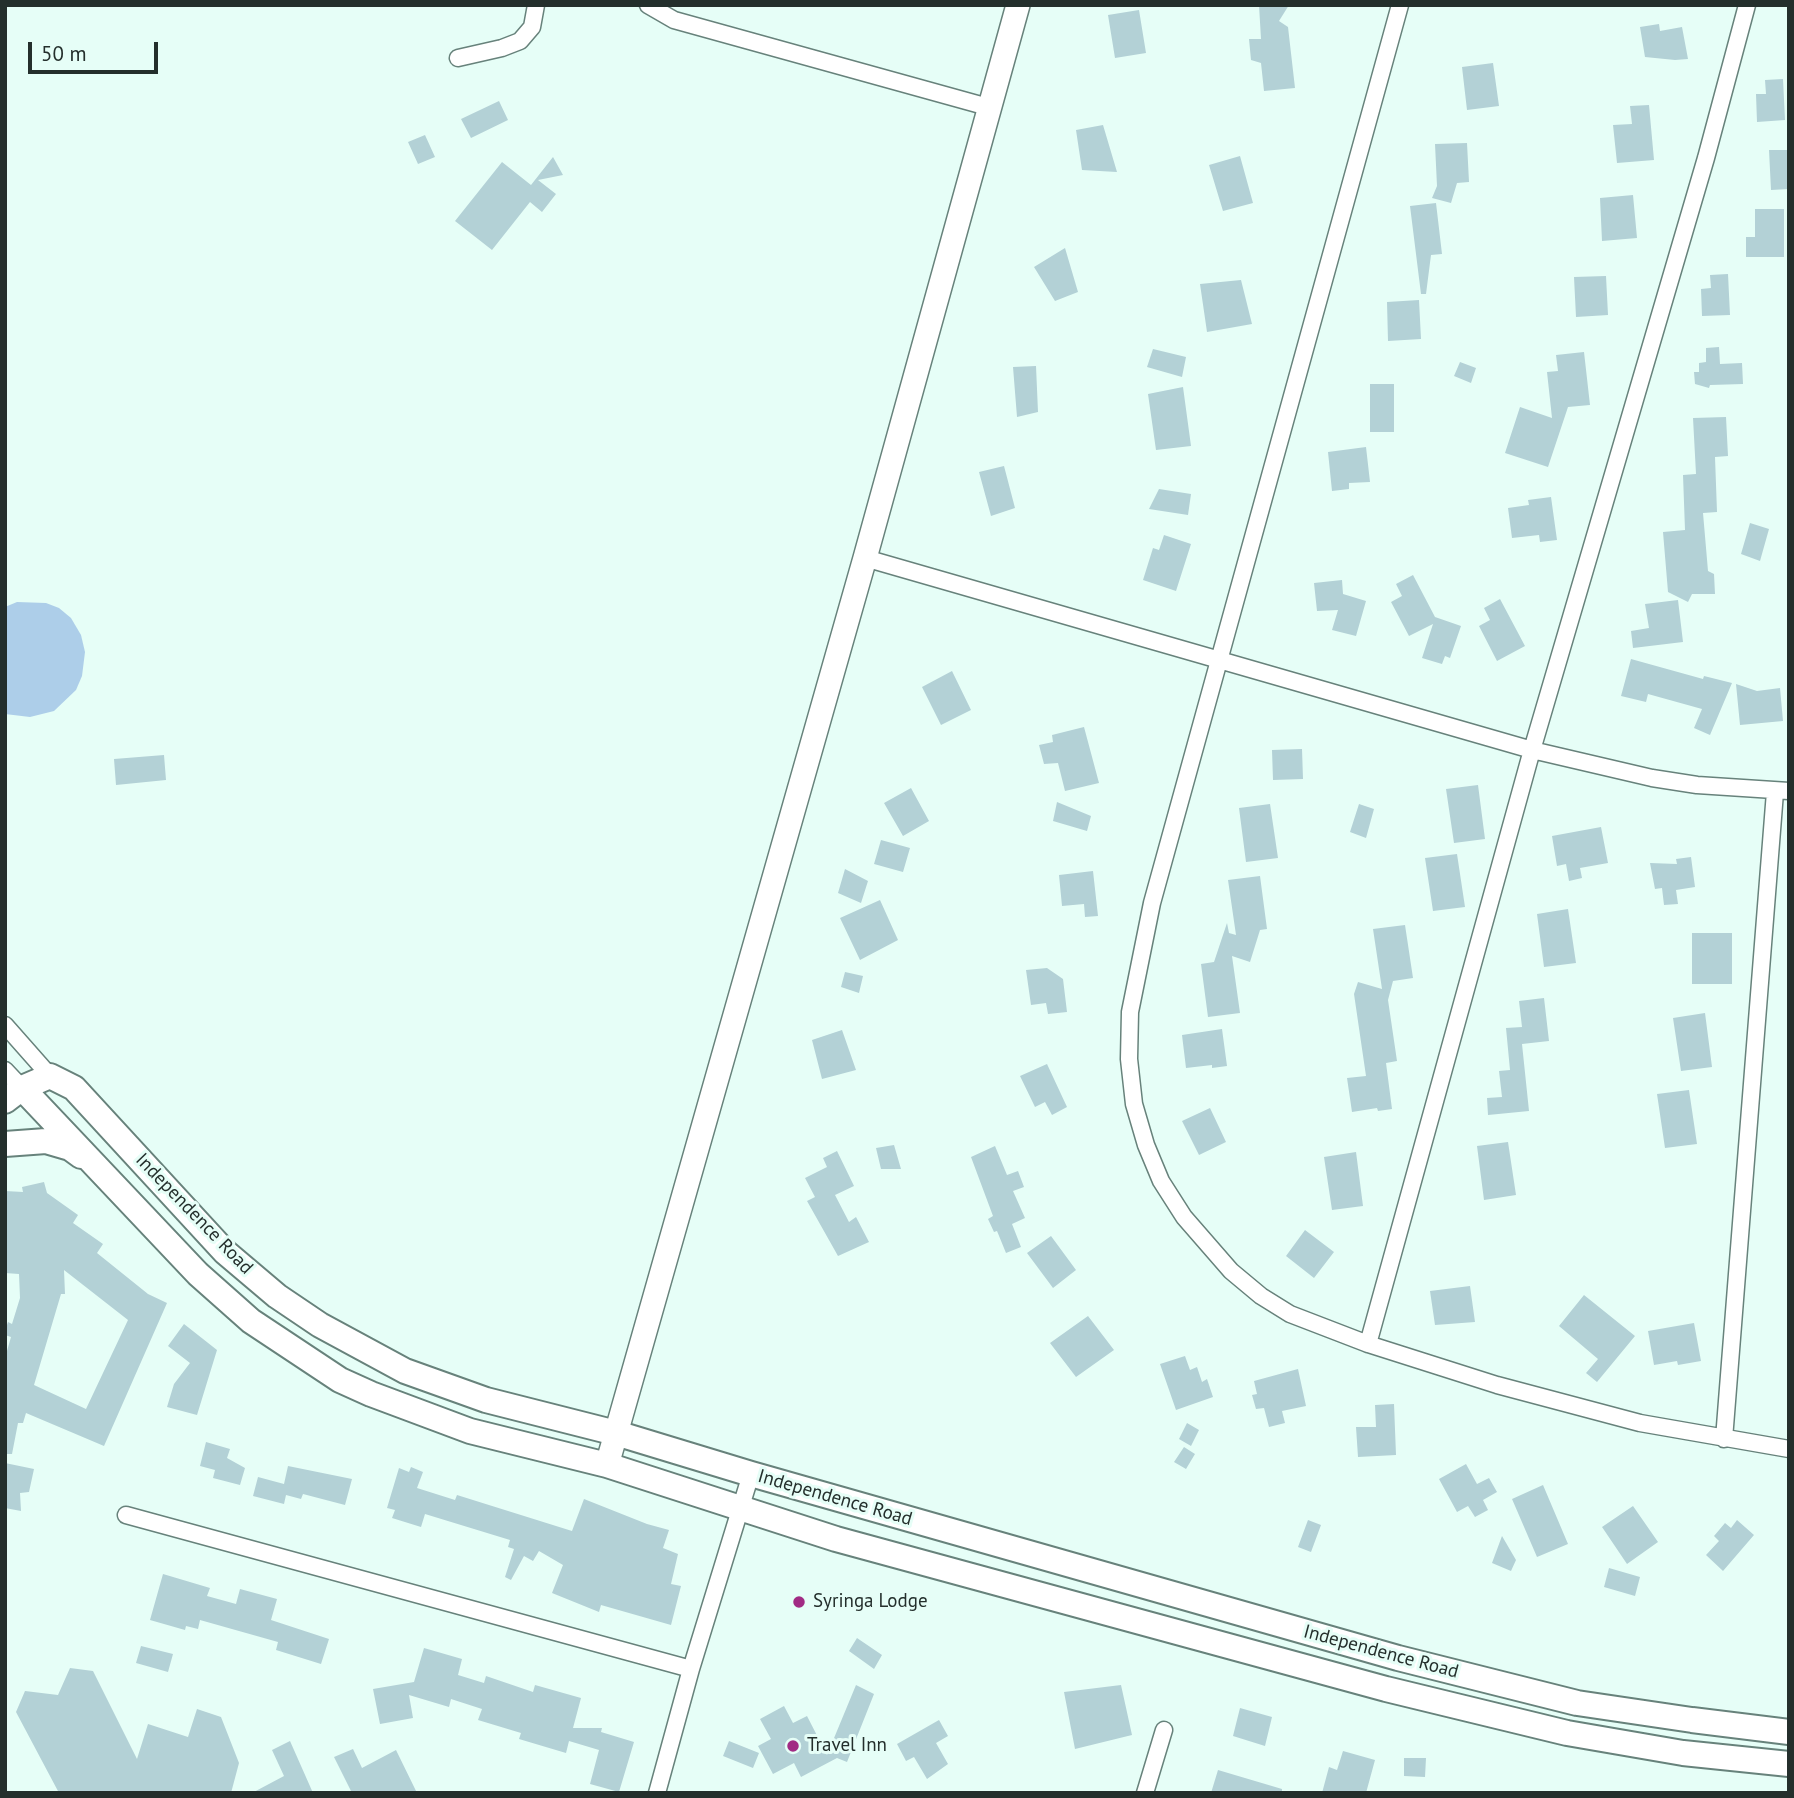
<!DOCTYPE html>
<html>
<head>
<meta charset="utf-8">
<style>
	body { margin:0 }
	#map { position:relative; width:1794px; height:1798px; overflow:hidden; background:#e6fef7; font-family:"PT Sans",sans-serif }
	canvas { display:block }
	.frame { position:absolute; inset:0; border:7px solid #242f2c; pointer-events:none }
	.scale { position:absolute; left:28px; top:42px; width:130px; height:32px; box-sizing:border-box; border:4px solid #242f2c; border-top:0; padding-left:9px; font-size:21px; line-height:24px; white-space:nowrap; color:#242f2c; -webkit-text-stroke:5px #e6fef7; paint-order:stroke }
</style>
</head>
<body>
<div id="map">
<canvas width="1794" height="1798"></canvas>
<div class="frame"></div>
<div class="scale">50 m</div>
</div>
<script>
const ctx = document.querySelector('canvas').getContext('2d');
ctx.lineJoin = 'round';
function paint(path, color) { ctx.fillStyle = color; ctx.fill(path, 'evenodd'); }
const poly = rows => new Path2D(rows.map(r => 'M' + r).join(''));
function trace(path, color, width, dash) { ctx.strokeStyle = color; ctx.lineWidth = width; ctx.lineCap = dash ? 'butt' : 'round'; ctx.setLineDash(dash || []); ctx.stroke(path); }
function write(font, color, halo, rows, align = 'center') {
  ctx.font = font + ' "PT Sans",sans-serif'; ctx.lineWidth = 6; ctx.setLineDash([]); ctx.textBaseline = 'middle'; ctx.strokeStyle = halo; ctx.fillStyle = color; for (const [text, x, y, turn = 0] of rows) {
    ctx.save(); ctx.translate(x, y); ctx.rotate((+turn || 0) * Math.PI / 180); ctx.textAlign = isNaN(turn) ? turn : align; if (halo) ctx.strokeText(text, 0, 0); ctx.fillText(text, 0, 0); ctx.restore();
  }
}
paint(poly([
	[17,602,46,603,59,608,71,618,81,635,85,652,82,676,76,690,54,711,30,717,5,714,5,607]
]), '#adcee9');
paint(poly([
	[1259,5,1289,5,1279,21,1288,27,1295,88,1264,91,1261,63,1251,60,1249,39,1261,39],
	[1139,10,1146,53,1115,58,1108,15],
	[1659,24,1660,31,1682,27,1688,59,1675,60,1645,57,1640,27],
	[1493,63,1499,106,1467,110,1462,67],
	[1783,79,1785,120,1757,122,1756,94,1766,94,1765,80],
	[499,101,508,120,471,138,461,119],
	[1649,105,1654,160,1617,163,1613,125,1632,124,1630,106],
	[1103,125,1117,172,1082,170,1076,130],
	[425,135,435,157,418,164,408,142],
	[1467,143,1469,182,1457,183,1451,203,1432,198,1437,186,1435,144],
	[1769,150,1789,150,1789,189,1771,190],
	[1240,156,1253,203,1223,211,1209,165],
	[553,157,563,175,538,180,556,194,542,212,530,202,492,250,455,221,502,162,531,185],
	[1633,195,1637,238,1602,241,1600,198],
	[1436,203,1442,254,1431,255,1426,294,1421,294,1410,206],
	[1755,209,1784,209,1784,257,1746,257,1746,237,1755,237],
	[1065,248,1078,292,1055,301,1034,267],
	[1728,274,1730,315,1702,316,1701,289,1711,288,1710,275],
	[1606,276,1608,315,1576,317,1574,277],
	[1241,280,1252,324,1207,332,1200,284],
	[1419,300,1421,339,1388,341,1387,302],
	[1719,347,1720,364,1742,363,1743,384,1710,385,1709,388,1695,384,1694,372,1699,372,1699,363,1706,362,1706,348],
	[1153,349,1186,357,1182,377,1147,367],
	[1584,352,1590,405,1568,407,1548,467,1505,453,1520,407,1552,418,1547,372,1558,371,1556,355],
	[1460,362,1476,368,1471,383,1454,376],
	[1036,366,1038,412,1017,417,1013,367],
	[1370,384,1394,384,1394,432,1370,432],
	[1183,387,1191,446,1156,450,1148,394],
	[1726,417,1728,456,1715,457,1717,512,1703,513,1708,571,1714,574,1715,594,1692,594,1688,602,1668,592,1663,532,1685,530,1683,475,1696,474,1693,418],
	[1366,447,1370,482,1349,483,1349,489,1332,491,1328,452],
	[1004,466,1015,508,991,516,979,472],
	[1159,489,1191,494,1188,515,1149,509],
	[1551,497,1557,540,1540,542,1539,535,1512,538,1508,508,1529,505,1528,500],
	[1750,523,1769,529,1760,561,1741,554],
	[1164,535,1191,544,1176,591,1143,580,1153,548,1159,550],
	[1413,575,1435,617,1461,626,1450,658,1445,656,1442,664,1422,658,1433,624,1409,636,1391,602,1402,596,1396,584],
	[1342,580,1343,594,1366,601,1356,636,1332,630,1338,610,1317,611,1314,583],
	[1500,599,1525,646,1497,661,1479,626,1490,620,1484,608],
	[1678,600,1683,642,1633,648,1631,631,1649,628,1645,604],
	[1631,659,1703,679,1704,676,1732,683,1710,735,1694,728,1702,709,1648,694,1646,702,1621,696],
	[952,671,971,710,941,725,922,687],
	[1736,684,1757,691,1780,688,1783,721,1740,725],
	[1084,727,1099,783,1065,791,1058,763,1044,764,1039,745,1053,742,1052,735],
	[1302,749,1303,779,1273,780,1272,750],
	[164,755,166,780,116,785,114,759],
	[1478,785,1485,839,1454,843,1446,789],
	[911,788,929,821,903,836,884,803],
	[1057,802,1091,816,1087,831,1053,821],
	[1270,804,1278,858,1246,862,1239,808],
	[1359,804,1374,809,1366,838,1350,832],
	[1601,827,1608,863,1580,868,1582,878,1569,881,1566,864,1557,866,1552,836],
	[881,840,910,848,903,872,874,864],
	[1457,854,1465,907,1433,911,1425,858],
	[1691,857,1695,887,1676,890,1678,904,1664,905,1662,888,1655,889,1650,863,1677,864,1676,859],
	[845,869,868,881,861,903,838,893],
	[1093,871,1098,916,1085,917,1084,904,1062,906,1059,875],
	[1260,876,1267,929,1260,930,1250,962,1232,956,1240,1013,1208,1017,1201,964,1214,962,1227,923,1229,933,1236,935,1228,880],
	[880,900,898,940,860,960,840,918],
	[1568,909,1576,963,1544,967,1537,914],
	[1405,925,1413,978,1393,981,1388,1000,1397,1061,1386,1063,1392,1109,1378,1111,1377,1108,1352,1112,1347,1078,1366,1076,1354,994,1358,982,1382,989,1373,929],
	[1692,933,1732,933,1732,984,1692,984],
	[1047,968,1063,979,1067,1012,1048,1014,1046,1003,1031,1005,1026,970],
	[845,972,863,976,859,993,841,987],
	[1544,998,1549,1041,1522,1044,1529,1111,1488,1115,1487,1098,1502,1097,1499,1071,1510,1070,1506,1028,1522,1027,1519,1001],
	[1705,1013,1712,1067,1681,1071,1673,1018],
	[1222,1029,1227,1066,1212,1068,1212,1065,1186,1068,1182,1035],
	[842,1030,856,1070,822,1079,812,1040],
	[1047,1064,1067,1107,1052,1115,1045,1102,1035,1107,1020,1076],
	[1689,1090,1697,1144,1665,1148,1657,1094],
	[1210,1108,1226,1142,1199,1155,1182,1121],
	[1508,1142,1516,1195,1484,1200,1477,1146],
	[894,1145,901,1169,881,1169,876,1148],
	[995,1146,1007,1175,1018,1171,1024,1187,1013,1191,1025,1218,1012,1224,1021,1247,1006,1253,997,1231,994,1232,988,1219,993,1216,971,1157],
	[837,1151,854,1186,835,1195,849,1222,856,1217,869,1242,838,1256,807,1201,815,1197,805,1178,827,1167,823,1158],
	[1356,1152,1363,1206,1332,1210,1324,1157],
	[44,1182,47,1193,78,1215,73,1223,103,1244,97,1253,148,1294,167,1303,104,1446,26,1413,23,1423,18,1423,12,1454,5,1454,5,1358,11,1337,5,1335,5,1331,8,1322,12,1324,20,1298,19,1274,5,1273,5,1191,23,1192,22,1187],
	[64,1270,128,1320,86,1409,34,1385,61,1294,65,1294],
	[1305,1230,1334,1252,1314,1278,1286,1256],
	[1051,1236,1076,1270,1053,1288,1027,1253],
	[1470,1286,1475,1322,1435,1325,1430,1291],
	[1584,1295,1635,1336,1597,1382,1586,1373,1598,1359,1559,1326],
	[1088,1316,1114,1350,1076,1377,1050,1343],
	[1694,1323,1701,1361,1678,1365,1677,1361,1654,1365,1648,1331],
	[184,1324,217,1350,197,1415,167,1407,174,1384,190,1363,168,1346],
	[1185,1356,1190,1370,1197,1367,1202,1382,1207,1379,1213,1397,1176,1410,1160,1364],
	[1298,1369,1306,1406,1282,1411,1285,1423,1269,1427,1264,1408,1256,1409,1252,1395,1257,1394,1254,1381],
	[1394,1404,1396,1455,1358,1457,1356,1427,1376,1427,1375,1405],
	[1187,1423,1199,1430,1191,1446,1179,1439],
	[206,1442,230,1449,227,1458,245,1468,240,1485,213,1478,215,1470,200,1466],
	[1184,1447,1195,1454,1186,1469,1174,1462],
	[5,1463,34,1469,29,1492,20,1493,21,1511,5,1508],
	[1466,1464,1477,1484,1489,1478,1497,1492,1483,1500,1488,1510,1475,1517,1468,1506,1457,1512,1439,1479],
	[288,1466,352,1479,345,1505,303,1494,301,1499,286,1495,284,1504,253,1496,258,1477,284,1484],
	[411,1467,423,1472,417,1488,455,1500,457,1495,572,1531,584,1499,647,1524,669,1530,663,1548,678,1554,671,1584,681,1586,671,1625,601,1605,599,1612,552,1593,563,1565,539,1551,533,1561,524,1556,511,1580,505,1577,514,1549,508,1547,510,1540,425,1514,421,1527,392,1518,395,1510,387,1508,399,1468,409,1472],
	[1543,1485,1568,1544,1537,1557,1512,1499],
	[1633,1506,1658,1542,1627,1564,1602,1527],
	[1308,1520,1321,1525,1311,1552,1298,1547],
	[1737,1520,1754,1535,1723,1571,1706,1555,1719,1541,1714,1536,1725,1523,1731,1528],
	[1502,1536,1516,1560,1511,1571,1492,1563],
	[1609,1568,1640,1577,1635,1596,1604,1587],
	[163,1574,210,1588,207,1596,236,1604,240,1589,277,1599,271,1620,329,1639,321,1664,276,1650,278,1642,200,1620,198,1629,186,1626,185,1630,150,1620],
	[857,1638,882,1655,874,1669,849,1651],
	[141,1646,173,1654,168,1672,136,1663],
	[424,1648,462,1659,458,1675,484,1683,486,1676,533,1692,535,1685,581,1698,573,1728,602,1728,601,1732,634,1742,619,1792,590,1784,599,1750,569,1741,566,1753,519,1739,521,1733,478,1720,482,1709,451,1699,449,1707,409,1695,413,1718,380,1724,373,1689,414,1682],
	[70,1668,93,1671,137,1759,148,1724,188,1737,197,1709,221,1717,239,1763,231,1793,59,1793,16,1712,25,1691,58,1695],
	[856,1685,874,1694,847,1762,837,1758,801,1777,794,1763,773,1774,758,1746,771,1739,760,1719,784,1706,793,1723,807,1716,827,1755],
	[1121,1685,1132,1735,1075,1749,1064,1692],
	[1240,1708,1272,1717,1265,1746,1233,1736],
	[939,1720,948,1736,936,1743,948,1764,927,1779,914,1757,906,1761,897,1744],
	[290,1741,313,1793,252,1793,284,1776,272,1750],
	[729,1741,759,1753,753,1768,723,1756],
	[353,1749,362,1768,396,1750,417,1793,352,1793,334,1757],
	[1343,1751,1375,1760,1366,1793,1322,1793,1329,1767,1337,1770],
	[1404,1758,1426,1758,1425,1777,1404,1776],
	[1218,1770,1282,1789,1282,1793,1211,1793]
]), '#b3d1d6');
const street = poly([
	[648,5,674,20,988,107],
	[1400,5,1152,903,1130,1012,1129,1059,1134,1104,1146,1145,1161,1181,1184,1217,1231,1271,1261,1296,1290,1314,1368,1344,1497,1385,1640,1423,1789,1449],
	[458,58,502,48,520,41,532,27,536,5],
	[865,558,1532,750,1652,778,1697,785,1789,791],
	[5,1025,50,1076],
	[5,1070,22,1088],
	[1368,1344,1532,750,1706,158,1747,5],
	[1724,1439,1775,792],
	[126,1515,691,1669],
	[657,1793,691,1669,751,1474],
	[1145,1793,1164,1730]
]);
const secondary = poly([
	[607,1465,865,558,1018,5]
]);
const primary = poly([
	[22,1088,198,1274,251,1321,340,1380,371,1394,470,1431,607,1465,836,1539,1386,1689,1567,1733,1683,1753,1789,1764],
	[5,1101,22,1088,50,1076,74,1088,225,1252,277,1296,320,1325,405,1371,486,1400,616,1433,751,1474,1398,1658,1577,1703,1692,1720,1789,1732],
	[5,1144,46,1141,70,1148,81,1156]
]);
trace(street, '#67827b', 19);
trace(secondary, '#67827b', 26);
trace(primary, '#67827b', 28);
trace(street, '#fff', 16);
trace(secondary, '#fff', 23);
trace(primary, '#fff', 24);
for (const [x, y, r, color] of [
	[799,1602,7,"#a12b84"],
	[793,1746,7,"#a12b84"]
]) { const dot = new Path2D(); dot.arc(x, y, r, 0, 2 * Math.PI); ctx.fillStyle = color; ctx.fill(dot); trace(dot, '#e6fef7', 2.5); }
write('19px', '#242f2c', '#e6fef7', [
	["Independence Road",194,1214,46],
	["Independence Road",835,1498,16],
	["Independence Road",1381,1652,15]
]);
write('19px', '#242f2c', '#e6fef7', [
	["Syringa Lodge",813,1602],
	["Travel Inn",807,1746]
], 'left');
</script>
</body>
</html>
